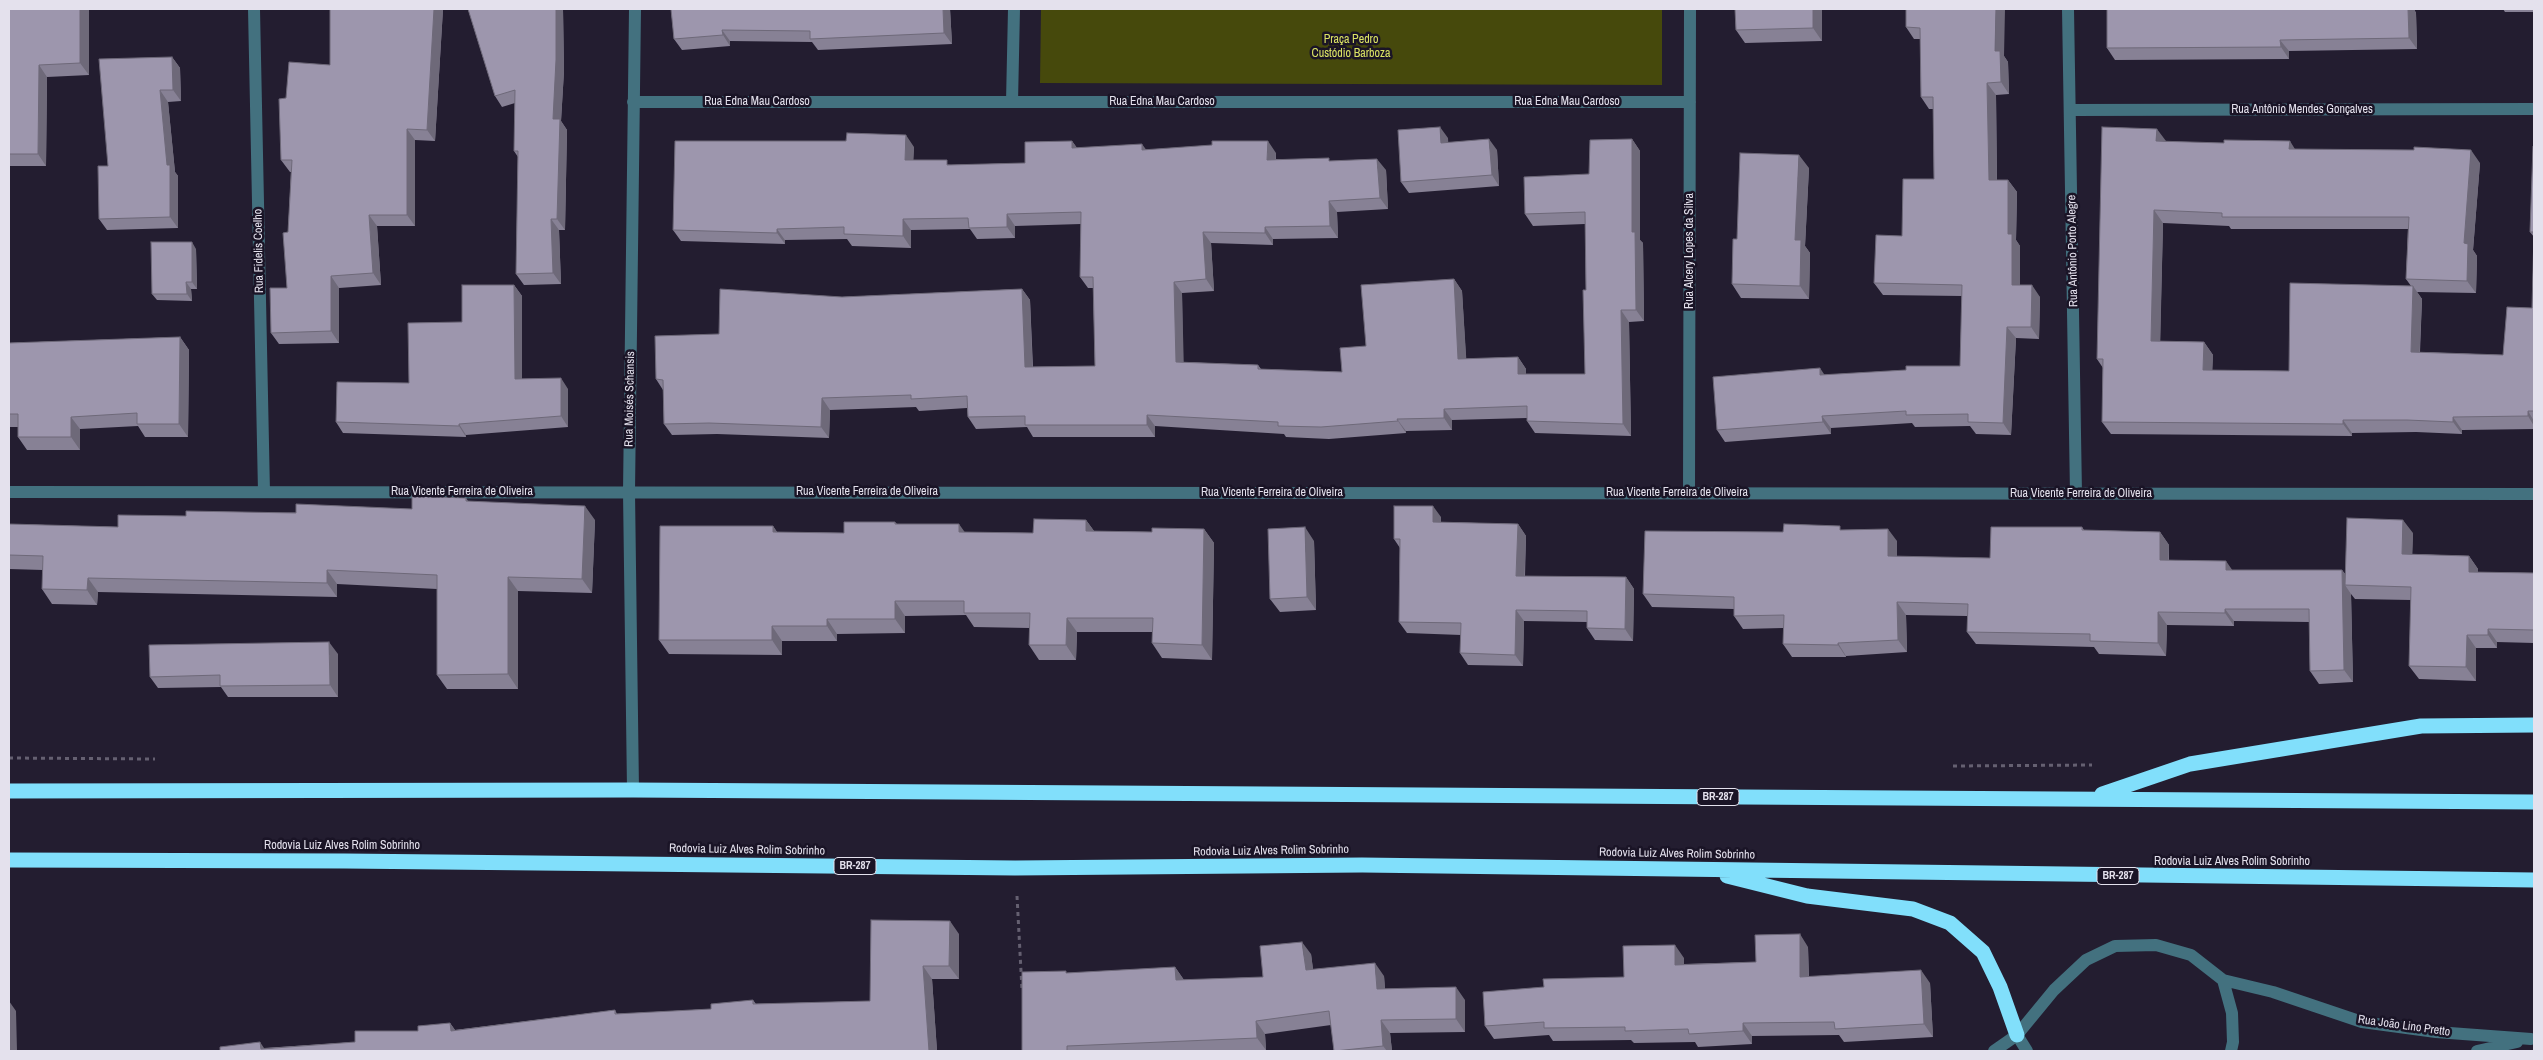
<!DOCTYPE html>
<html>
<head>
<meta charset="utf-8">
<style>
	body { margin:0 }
	#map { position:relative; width:2543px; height:1060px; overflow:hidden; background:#231d30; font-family:"Archivo Narrow",sans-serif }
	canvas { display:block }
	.frame { position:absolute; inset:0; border:10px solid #e4e1ed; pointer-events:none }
</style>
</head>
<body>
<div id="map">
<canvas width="2543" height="1060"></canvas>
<div class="frame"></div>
</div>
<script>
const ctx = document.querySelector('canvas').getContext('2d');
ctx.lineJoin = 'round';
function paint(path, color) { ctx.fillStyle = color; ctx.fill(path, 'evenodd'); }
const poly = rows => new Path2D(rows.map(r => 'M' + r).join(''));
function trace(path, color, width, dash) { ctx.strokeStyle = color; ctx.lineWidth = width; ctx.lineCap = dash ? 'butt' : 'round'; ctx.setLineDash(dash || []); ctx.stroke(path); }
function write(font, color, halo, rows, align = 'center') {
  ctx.font = font + ' "Archivo Narrow",sans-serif'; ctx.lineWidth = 5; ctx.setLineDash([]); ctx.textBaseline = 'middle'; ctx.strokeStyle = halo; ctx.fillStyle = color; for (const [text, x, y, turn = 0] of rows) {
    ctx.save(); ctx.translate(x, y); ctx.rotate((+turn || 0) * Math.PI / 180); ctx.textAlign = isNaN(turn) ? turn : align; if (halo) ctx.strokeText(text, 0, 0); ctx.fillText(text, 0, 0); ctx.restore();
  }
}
paint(poly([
	[1041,9,1662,9,1662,85,1040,83]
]), '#46490c');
trace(poly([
	[9,758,155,759],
	[1953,766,2092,765],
	[1017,896,1022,990]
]), '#656071', 3, [4, 4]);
trace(poly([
	[254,9,264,492],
	[2068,9,2076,494],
	[633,102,1690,102],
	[1012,102,1014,9],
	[2070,110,2534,109],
	[9,492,2534,494],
	[1689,493,1690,9],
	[633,790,629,492,635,9],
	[2223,980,2273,992,2362,1022,2436,1032,2531,1039],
	[2017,1035,2027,1051],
	[1994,1051,2017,1035,2054,990,2086,960,2115,946,2156,945,2191,955,2223,980,2232,1013,2233,1042,2231,1051],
	[2477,1051,2517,1042]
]), '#43717f', 12);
trace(poly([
	[9,791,633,790,2534,802],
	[2102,794,2190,764,2421,726,2534,725],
	[9,860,345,861,1015,868,1362,865,2534,880],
	[1727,876,1807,896,1913,909,1950,923,1983,952,2000,987,2017,1035]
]), '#81dffb', 15);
paint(poly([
	[9,9,89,9,89,75,47,77,46,166,9,166],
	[330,9,443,9,435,141,415,140,415,226,377,226,381,285,339,288,339,343,279,344,271,333,287,288,288,232,291,172,290,172,281,160,286,98,330,65],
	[468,9,563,9,564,71,561,121,567,130,565,230,559,230,561,284,524,285,516,274,518,157,514,151,515,103,502,107,495,96],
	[671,9,950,9,952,44,818,50,812,42,730,41,730,46,682,50,674,39],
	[1735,9,1822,9,1822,41,1745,43,1736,30],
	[1906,9,2004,56,2008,62,2009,94,1996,95,1997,180,2008,180,2017,192,2016,240,2020,246,2020,285,2040,297,2039,339,2016,338,2011,435,1976,434,1970,426,1915,427,1912,423,1831,428,1831,434,1725,442,1717,430,1824,375,1906,370,1960,366,1962,296,1883,295,1874,283,1902,236,1934,179,1933,109,1929,109,1921,97,1920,39,1914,39,1906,27],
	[2107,9,2414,9,2416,13,2417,49,2289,51,2289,59,2115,60,2107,48],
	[2503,9,2534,9,2534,12,2505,12],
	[172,57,180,68,181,101,168,102,175,172,178,176,178,228,107,230,99,219,108,166],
	[1448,138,1448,142,1497,150,1499,186,1409,193,1401,182],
	[1632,139,1640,151,1640,240,1643,243,1644,321,1629,322,1631,436,1535,433,1527,421,1527,418,1452,420,1452,430,1406,431,1406,433,1329,439,1286,437,1284,434,1155,426,1155,437,1033,437,1027,427,976,429,968,417,967,408,919,411,916,407,830,410,829,438,717,434,672,435,664,424,663,390,656,379,719,334,842,297,1022,289,1030,300,1033,367,1095,366,1093,288,1088,288,1080,277,1081,224,1015,226,1015,238,977,239,970,229,911,230,911,248,852,246,847,239,785,240,785,244,681,241,673,230,846,141,914,147,913,160,951,165,1025,163,1072,141,1077,148,1276,153,1276,159,1330,161,1386,170,1388,209,1337,212,1338,238,1273,239,1273,245,1211,243,1214,291,1182,293,1183,362,1258,365,1261,369,1342,372,1366,346,1454,279,1462,291,1466,359,1518,357,1526,369,1526,374,1585,374,1586,290,1585,224,1533,226,1525,214,1589,174],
	[2166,142,2295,149,2480,163,2473,250,2477,256,2476,293,2417,292,2422,299,2420,352,2503,355,2532,308,2534,237,2530,232,2534,146,2534,429,2462,430,2462,434,2416,432,2352,433,2352,436,2111,434,2102,422,2103,368,2097,359],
	[2163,223,2229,226,2231,229,2408,229,2406,279,2411,286,2289,371,2212,370,2213,355,2204,342,2160,341],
	[1809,168,1805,246,1810,253,1809,299,1741,298,1732,284,1737,239],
	[196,249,197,289,191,289,192,301,157,300,152,294],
	[514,285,522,296,522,379,568,389,568,427,466,435,466,437,343,433,336,422,409,383,462,322],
	[180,337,189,350,188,437,145,437,138,426,80,429,80,450,27,450,18,437,18,427,9,427,9,343],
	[466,498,468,501,595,520,592,593,518,591,518,689,447,689,437,675,437,589,337,584,337,597,98,592,97,605,52,604,42,589,43,570,9,569,9,524,118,527,186,516,412,509],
	[1441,517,1441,522,1518,524,1526,536,1525,576,1626,577,1634,589,1633,641,1595,640,1587,628,1587,622,1524,621,1523,666,1468,665,1460,653,1461,635,1407,633,1399,622,1400,548,1394,539],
	[1086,520,1094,531,1152,532,1204,529,1214,543,1212,660,1162,658,1152,643,1152,632,1077,632,1076,660,1039,660,1029,645,1029,628,974,627,966,615,905,616,905,633,837,634,837,641,782,641,782,655,669,654,659,640,773,526,777,532,844,533,895,522,897,524,964,532,1033,533],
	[2082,527,2084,530,2160,532,2169,545,2169,560,2232,570,2342,570,2346,575,2413,533,2412,554,2469,556,2478,569,2478,572,2534,573,2534,643,2497,642,2497,648,2476,648,2476,681,2419,679,2409,666,2411,600,2355,599,2351,594,2353,682,2319,684,2310,671,2309,622,2234,621,2234,626,2167,625,2166,656,2099,654,2094,647,1976,644,1967,632,1967,616,1906,615,1907,652,1846,656,1846,657,1792,657,1783,644,1783,628,1743,629,1734,616,1734,609,1652,607,1643,594,1783,532,1843,530,1897,541,1897,557,1990,558],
	[1314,541,1316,610,1280,612,1270,599],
	[338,654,338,697,228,697,221,687,158,688,150,677],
	[959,934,959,979,932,979,937,1051,264,1048,355,1042,418,1031,450,1023,455,1030,615,1010,617,1014,711,1009,753,1000,756,1004,870,1001],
	[1808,947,1809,977,1930,983,1933,1037,1844,1042,1839,1035,1752,1036,1752,1044,1698,1047,1695,1042,1634,1043,1631,1040,1553,1041,1549,1035,1494,1039,1485,1026,1544,987,1624,977,1684,958,1684,964,1756,962],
	[1311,954,1313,970,1384,976,1385,989,1465,1000,1465,1032,1390,1033,1392,1051,1334,1051,1331,1025,1265,1034,1266,1050,1247,1051,1022,1051,1175,967,1184,980,1263,977]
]), '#878195');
paint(poly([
	[80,9,89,9,89,75,80,63],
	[434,9,443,9,435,141,427,130],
	[556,9,563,9,564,71,561,121,567,130,565,230,557,219,553,119],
	[943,9,950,9,952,44,944,33],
	[1813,9,1822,9,1822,41,1813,28],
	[1996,9,2005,9,2004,56,2008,62,2009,94,2001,82,1995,51],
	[2408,9,2414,9,2416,13,2417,49,2409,38],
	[722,30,730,41,730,46,723,35],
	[2280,40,2289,51,2289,59,2281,47],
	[172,57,180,68,181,101,173,90],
	[39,65,47,77,46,166,38,154],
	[1987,83,1996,95,1997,192,1989,180],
	[160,90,168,102,175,172,178,176,178,228,170,217,167,165],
	[1440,127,1448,138,1449,154,1441,143],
	[407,129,415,140,415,226,407,215],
	[2157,129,2166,141,2156,141],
	[906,135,914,147,913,171,905,160],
	[1489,139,1497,150,1499,186,1492,175],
	[1632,139,1640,151,1640,240,1643,243,1644,321,1636,310,1632,232],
	[1072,141,1080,152,1072,148],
	[1268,141,1276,153,1275,171,1267,160],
	[2290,141,2298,154,2289,149],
	[1142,144,1150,155,1142,150],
	[2471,150,2480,163,2473,250,2477,256,2476,293,2467,281,2464,243],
	[1799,155,1809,168,1805,246,1810,253,1809,299,1800,286,1795,240],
	[1377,159,1386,170,1388,209,1380,198],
	[2008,180,2017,192,2016,240,2020,246,2020,297,2012,285,2008,234],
	[1329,201,1337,212,1338,238,1330,226],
	[2154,210,2163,223,2160,354,2151,341],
	[1007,214,1015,226,1015,238,1007,227],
	[369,215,377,226,381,285,373,273],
	[551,219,559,230,561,284,553,273],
	[903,219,911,230,911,248,903,236],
	[1265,227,1273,239,1273,245,1265,233],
	[777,229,785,240,785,244,777,233],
	[1203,232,1211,243,1214,291,1206,279],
	[192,242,196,249,197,289,192,282],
	[331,276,339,288,339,343,331,331],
	[1454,279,1462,291,1467,370,1458,359],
	[186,282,191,289,192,301,187,294],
	[1174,282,1182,293,1184,373,1176,362],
	[514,285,522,296,522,390,515,379],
	[2032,285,2040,297,2039,339,2031,327],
	[2413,286,2422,299,2419,365,2411,352],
	[1022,289,1030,300,1033,379,1025,367],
	[1621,310,1629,322,1631,436,1623,424],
	[2007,327,2016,338,2011,435,2003,423],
	[180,337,189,350,188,437,179,424],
	[2204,342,2213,355,2212,383,2203,370],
	[1518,357,1526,369,1526,385,1518,374],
	[1820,368,1828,380,1820,375],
	[561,378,568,389,568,427,561,416],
	[822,398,830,410,829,438,821,427],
	[1444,409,1452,420,1452,430,1444,418],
	[2528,411,2534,421,2534,426,2528,416],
	[1147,415,1155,426,1155,437,1147,425],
	[1822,416,1831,428,1831,434,1823,422],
	[71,417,80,429,80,450,71,437],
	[2453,417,2462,430,2462,434,2453,422],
	[1397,419,1406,431,1406,433,1398,421],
	[2343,420,2352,433,2352,436,2343,424],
	[459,424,466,435,466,437,459,426],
	[585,506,595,520,592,593,582,579],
	[1433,506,1441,517,1441,533,1433,522],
	[1086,520,1097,535,1086,531],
	[2403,520,2413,533,2412,567,2402,554],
	[959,524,969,538,959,532],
	[1518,524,1526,536,1524,587,1516,576],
	[773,526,783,541,773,532],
	[1305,527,1314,541,1316,610,1307,597],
	[1204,529,1214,543,1212,660,1202,645],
	[1888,529,1897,541,1897,569,1888,556],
	[2160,532,2169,545,2168,572,2160,560],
	[2469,556,2478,569,2478,585,2469,572],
	[2226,561,2235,574,2226,570],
	[327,570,337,584,337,597,327,583],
	[2342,570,2351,583,2345,585,2351,594,2353,682,2344,670],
	[508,577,518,591,518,689,508,674],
	[1626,577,1634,589,1633,641,1625,629],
	[88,578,98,592,97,605,87,590],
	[895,601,905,616,905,633,895,619],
	[1897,602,1906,615,1907,652,1898,640],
	[2225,609,2234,621,2234,626,2225,613],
	[1516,610,1524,621,1523,666,1515,655],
	[2158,612,2167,625,2166,656,2158,643],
	[1067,618,1077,632,1076,660,1066,645],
	[827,619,837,634,837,641,827,626],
	[772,626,782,641,782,655,772,640],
	[2488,629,2497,642,2497,648,2488,635],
	[2467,635,2476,648,2476,681,2466,667],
	[329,642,338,654,338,697,330,685],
	[1838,643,1846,656,1846,657,1838,645],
	[950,921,959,934,959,979,949,966],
	[1800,934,1808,947,1809,990,1800,977],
	[1302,942,1311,954,1315,983,1306,970],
	[1675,945,1684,958,1684,978,1675,965],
	[1375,963,1384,976,1386,1002,1377,989],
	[923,966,932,979,937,1051,929,1051],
	[1175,967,1184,980,1176,980],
	[1921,970,1930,983,1933,1037,1924,1024],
	[1456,987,1465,1000,1465,1032,1456,1019],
	[9,1001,16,1011,17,1051,9,1051],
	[1381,1020,1390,1033,1392,1051,1387,1051,1383,1046],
	[1256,1021,1265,1034,1266,1050,1257,1038],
	[450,1023,460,1037,451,1031],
	[1743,1023,1752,1036,1752,1044,1743,1031],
	[260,1042,266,1051,261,1049]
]), '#6e6979');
const building = poly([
	[9,9,80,9,80,63,39,65,38,154,9,154,9,9],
	[330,9,434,9,427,130,407,129,407,215,369,215,373,273,331,276,331,331,271,333,270,288,287,288,283,233,288,232,292,160,281,160,279,99,286,98,289,62,330,65,330,9],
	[468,9,556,9,556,60,553,119,560,119,557,219,551,219,553,273,516,274,518,151,514,151,515,90,495,96,468,9],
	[671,9,943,9,944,33,810,39,810,31,722,30,723,35,674,39,671,9],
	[1735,9,1813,9,1813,28,1736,30,1735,9],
	[1906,9,1996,9,1995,51,2000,51,2001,82,1987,83,1989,180,2008,180,2008,234,2012,234,2012,285,2032,285,2031,327,2007,327,2003,423,1968,422,1968,414,1906,415,1906,411,1822,416,1823,422,1717,430,1713,377,1820,368,1820,375,1906,370,1906,366,1960,366,1962,285,1874,283,1876,235,1902,236,1903,179,1934,179,1933,97,1921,97,1920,28,1906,27,1906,9],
	[2107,9,2408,9,2409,38,2280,40,2281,47,2107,48,2107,9],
	[172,57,173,90,160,90,167,165,170,165,170,217,99,219,98,166,108,166,99,59,172,57],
	[1440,127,1441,143,1489,139,1492,175,1401,182,1398,130,1440,127],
	[2102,127,2157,129,2156,141,2224,143,2224,140,2290,141,2289,149,2414,150,2414,147,2471,150,2464,243,2468,244,2467,281,2406,279,2409,217,2222,217,2222,213,2154,210,2151,341,2204,342,2203,370,2289,371,2290,283,2413,286,2411,352,2503,355,2507,307,2532,308,2534,232,2530,232,2533,146,2534,146,2534,411,2528,411,2528,416,2453,417,2453,422,2407,420,2343,420,2343,424,2102,422,2103,359,2097,359,2102,127],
	[847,133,906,135,905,160,947,160,947,165,1025,163,1025,142,1072,141,1072,148,1142,144,1142,150,1212,145,1212,141,1268,141,1267,160,1329,158,1329,161,1377,159,1380,198,1329,201,1330,226,1265,227,1265,233,1203,232,1206,279,1174,282,1176,362,1258,365,1258,369,1342,372,1340,348,1366,346,1361,285,1454,279,1458,359,1518,357,1518,374,1585,374,1583,290,1586,290,1585,212,1525,214,1524,177,1589,174,1590,140,1632,139,1632,232,1635,232,1636,310,1621,310,1623,424,1527,421,1527,406,1444,409,1444,418,1397,419,1398,421,1321,427,1278,426,1278,422,1147,415,1147,425,1025,425,1025,416,968,417,967,396,911,399,911,395,822,398,821,427,709,423,664,424,663,380,656,379,655,336,719,334,720,289,842,297,1022,289,1025,367,1095,366,1093,277,1080,277,1081,212,1007,214,1007,227,969,228,968,218,903,219,903,236,844,234,844,227,777,229,777,233,673,230,675,141,846,141,847,133],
	[1740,153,1799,155,1795,240,1801,240,1800,286,1732,284,1733,239,1737,239,1740,153],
	[151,242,192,242,192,282,186,282,187,294,152,294,151,242],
	[462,285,514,285,515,379,561,378,561,416,459,424,459,426,336,422,337,382,409,383,408,323,462,322,462,285],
	[180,337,179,424,137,424,137,413,71,417,71,437,18,437,18,414,9,414,9,343,180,337],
	[412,496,466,498,466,501,585,506,582,579,508,577,508,674,437,675,437,575,327,570,327,583,88,578,87,590,42,589,43,556,9,555,9,524,118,527,118,515,186,516,186,511,296,513,296,504,412,509,412,496],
	[1394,506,1433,506,1433,522,1518,524,1516,576,1626,577,1625,629,1587,628,1587,611,1516,610,1515,655,1460,653,1461,623,1399,622,1400,539,1394,539,1394,506],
	[2347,518,2403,520,2402,554,2469,556,2469,572,2534,573,2534,630,2488,629,2488,635,2467,635,2466,667,2409,666,2411,587,2345,585,2347,518],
	[1034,519,1086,520,1086,531,1152,532,1152,528,1204,529,1202,645,1152,643,1153,618,1067,618,1066,645,1029,645,1030,613,964,613,964,601,895,601,895,619,827,619,827,626,772,626,772,640,659,640,660,526,773,526,773,532,844,533,844,522,895,522,895,524,959,524,959,532,1033,533,1034,519],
	[1784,524,1840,526,1840,530,1888,529,1888,556,1990,558,1991,527,2082,527,2082,530,2160,532,2160,560,2226,561,2226,570,2342,570,2344,670,2310,671,2309,609,2225,609,2225,613,2158,612,2158,643,2090,641,2090,634,1967,632,1968,604,1897,602,1898,640,1838,643,1838,645,1783,644,1784,615,1734,616,1734,597,1643,594,1645,531,1783,532,1784,524],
	[1305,527,1307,597,1270,599,1268,529,1305,527],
	[329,642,330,685,220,686,220,675,150,677,149,645,329,642],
	[871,920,950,921,949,966,923,966,929,1051,220,1051,220,1047,260,1042,261,1049,355,1042,355,1031,418,1031,418,1026,450,1023,451,1031,615,1010,615,1014,711,1009,711,1004,753,1000,753,1004,870,1001,871,920],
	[1800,934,1800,977,1921,970,1924,1024,1835,1029,1834,1022,1743,1023,1743,1031,1689,1034,1688,1029,1625,1031,1625,1027,1544,1028,1544,1022,1485,1026,1483,992,1544,987,1543,979,1624,977,1623,946,1675,945,1675,965,1756,962,1755,935,1800,934],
	[1302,942,1306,970,1375,963,1377,989,1456,987,1456,1019,1381,1020,1383,1046,1335,1051,1334,1051,1329,1011,1256,1021,1257,1038,1067,1046,1067,1051,1022,1051,1022,972,1066,971,1066,973,1175,967,1176,980,1263,977,1260,946,1302,942]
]);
paint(building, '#9d96ad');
trace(building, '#6e6979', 1);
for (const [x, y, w] of [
	[1718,797,42],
	[855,866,42],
	[2118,876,42]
]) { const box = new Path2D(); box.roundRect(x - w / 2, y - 8.5, w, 17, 4); ctx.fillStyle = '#1a1426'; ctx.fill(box); trace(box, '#e4e1ed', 1); }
write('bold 11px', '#e4e1ed', null, [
	["BR-287",1718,797],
	["BR-287",855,866],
	["BR-287",2118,876]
]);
write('12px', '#dce464', '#1a1426', [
	["Praça Pedro",1351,40],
	["Custódio Barboza",1351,54]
]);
write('12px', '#e4e1ed', '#1a1426', [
	["Rua Edna Mau Cardoso",757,102],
	["Rua Edna Mau Cardoso",1162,102],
	["Rua Edna Mau Cardoso",1567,102],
	["Rua Antônio Mendes Gonçalves",2302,110],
	["Rua Fidelis Coelho",259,251,-91],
	["Rua Alcery Lopes da Silva",1690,251,-90],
	["Rua Antônio Porto Alegre",2073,251,-91],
	["Rua Moisés Schansis",630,399,-89],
	["Rua Vicente Ferreira de Oliveira",462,492],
	["Rua Vicente Ferreira de Oliveira",867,492],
	["Rua Vicente Ferreira de Oliveira",1272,493],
	["Rua Vicente Ferreira de Oliveira",1677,493],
	["Rua Vicente Ferreira de Oliveira",2081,494],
	["Rodovia Luiz Alves Rolim Sobrinho",342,846],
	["Rodovia Luiz Alves Rolim Sobrinho",747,850,1],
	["Rodovia Luiz Alves Rolim Sobrinho",1271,851,-1],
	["Rodovia Luiz Alves Rolim Sobrinho",1677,854,1],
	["Rodovia Luiz Alves Rolim Sobrinho",2232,862],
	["Rua João Lino Pretto",2404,1026,8]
]);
</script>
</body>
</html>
